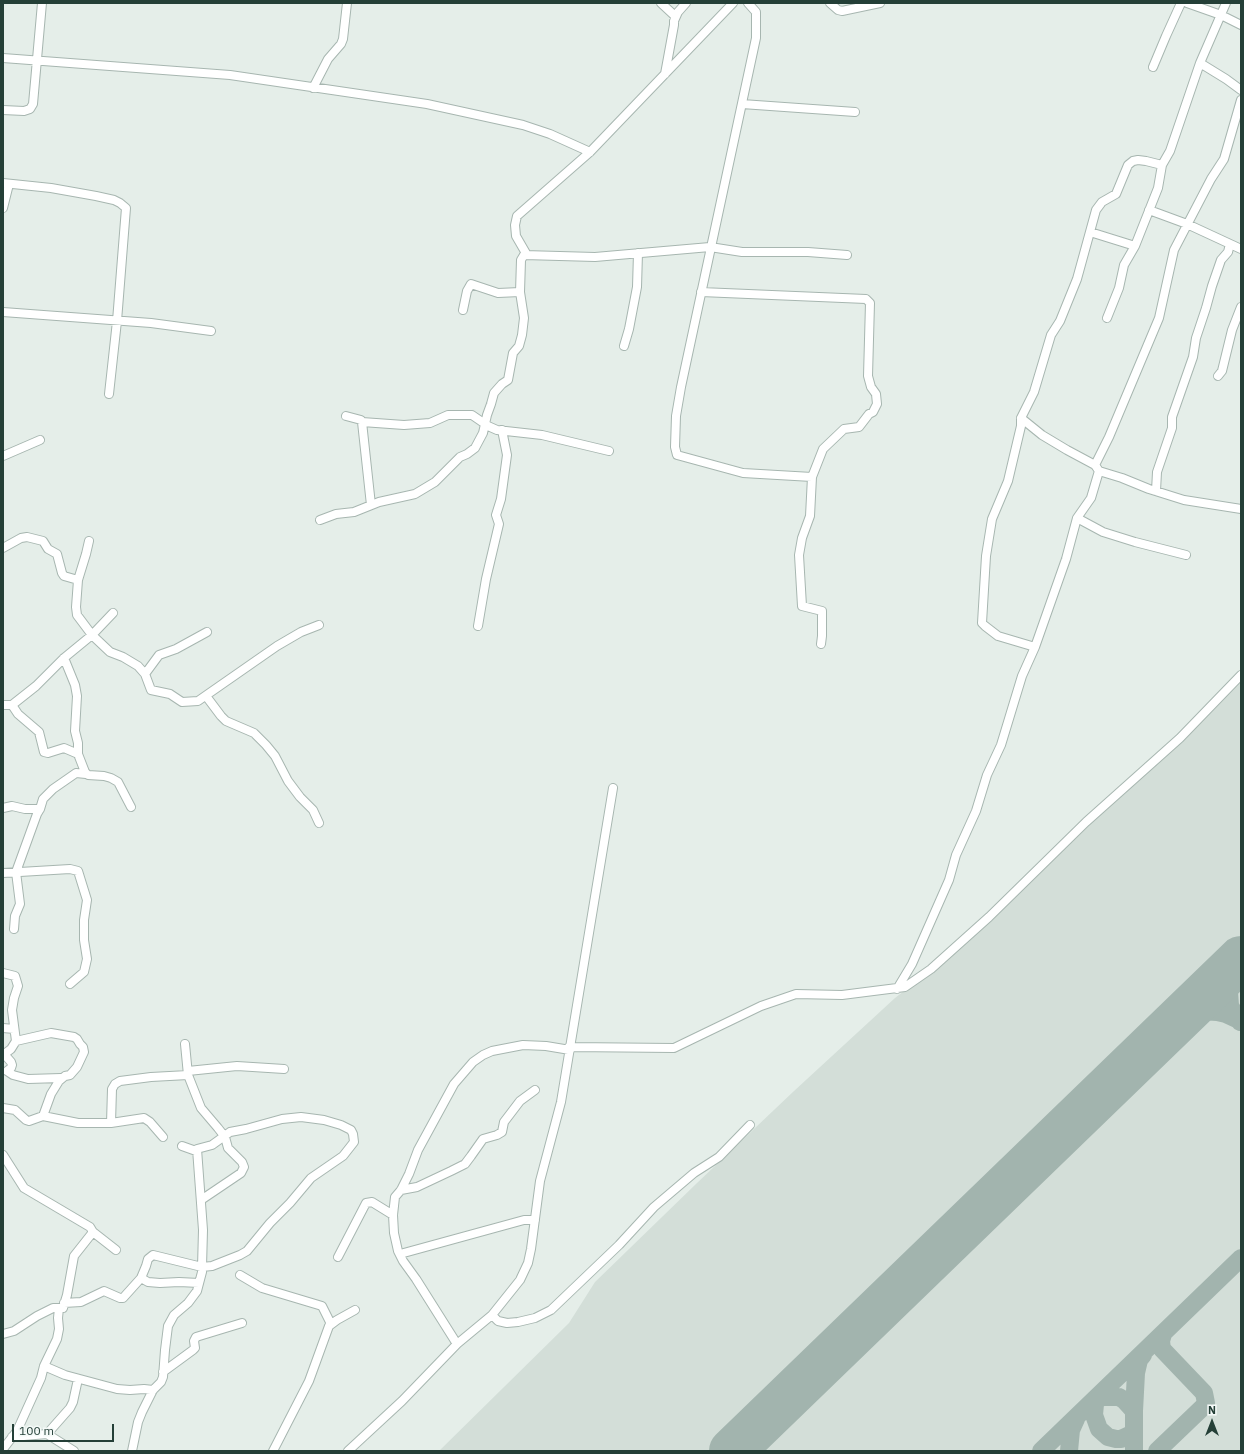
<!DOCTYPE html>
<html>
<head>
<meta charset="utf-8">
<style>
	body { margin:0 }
	#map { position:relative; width:1244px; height:1454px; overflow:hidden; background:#e5eee9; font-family:"IBM Plex Sans",sans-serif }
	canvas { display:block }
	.frame { position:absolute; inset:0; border:4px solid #243f37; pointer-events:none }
	.north { position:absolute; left:1192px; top:1402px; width:40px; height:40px; -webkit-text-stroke:3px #f5faf8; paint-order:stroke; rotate:0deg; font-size:11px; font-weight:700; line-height:16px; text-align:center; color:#243f37 }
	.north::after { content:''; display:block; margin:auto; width:14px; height:18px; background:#243f37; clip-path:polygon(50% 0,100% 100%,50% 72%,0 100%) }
	.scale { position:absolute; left:12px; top:1424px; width:102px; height:18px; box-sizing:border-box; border:2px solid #243f37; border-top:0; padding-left:5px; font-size:12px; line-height:14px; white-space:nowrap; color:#243f37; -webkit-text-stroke:3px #f5faf8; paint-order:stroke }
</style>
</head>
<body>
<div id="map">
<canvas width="1244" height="1454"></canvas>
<div class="frame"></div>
<div class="north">N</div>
<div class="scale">100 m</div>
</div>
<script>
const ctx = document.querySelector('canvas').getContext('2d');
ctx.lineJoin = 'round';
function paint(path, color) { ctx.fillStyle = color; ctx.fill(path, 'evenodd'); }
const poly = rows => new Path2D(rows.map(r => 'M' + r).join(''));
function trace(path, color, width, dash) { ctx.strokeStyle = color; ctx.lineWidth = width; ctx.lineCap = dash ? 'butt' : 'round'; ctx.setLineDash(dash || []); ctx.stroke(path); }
paint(poly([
	[1241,679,1241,1451,439,1451,569,1323,595,1282,697,1183,794,1091,895,998,913,984,940,967,988,923]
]), '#d3ded8');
trace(poly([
	[1240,1022,1230,1006,1229,992,1231,977,1235,969,1241,961],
	[1172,1025,1187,1014,1200,1011,1217,1012,1226,1014,1239,1020],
	[1100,1394,1095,1404,1094,1415,1099,1429,1108,1437,1116,1439,1121,1439,1134,1433],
	[1096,1399,1103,1397,1119,1397,1124,1400,1134,1411],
	[1041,1451,1241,1258],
	[1069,1451,1071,1430,1076,1419],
	[1134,1451,1134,1411,1136,1373,1139,1360,1143,1355],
	[1157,1451,1203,1407,1206,1403,1204,1393,1162,1349,1161,1341,1163,1334]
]), '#a2b4ae', 18);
trace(poly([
	[732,1451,1241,959]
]), '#a2b4ae', 46);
const minor = poly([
	[661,3,675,16],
	[748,3,756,12,756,38,681,387,676,416,675,447,677,455,743,473,812,477],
	[830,3,838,10,842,11,880,3],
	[1187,3,1221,15,1241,25],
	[3,58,230,75,427,104,523,125,550,134,590,152],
	[1200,63,1226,79,1241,90],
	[1153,67,1166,36,1181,3],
	[665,74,674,25,674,21,678,12,686,3],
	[313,88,328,59,341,44,343,39,347,3],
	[742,104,855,112],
	[3,110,24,111,30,109,33,104,42,3],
	[3,183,51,188,96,196,114,200,120,203,126,208,117,321,109,394],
	[3,208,9,184],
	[1149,210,1187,224,1241,249],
	[1090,232,1135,246],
	[527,255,516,236,515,225,517,216,590,152,733,3],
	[701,292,866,299,870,303,868,376,871,387,876,394,877,404,873,412,869,414,859,427,844,429,823,449,812,477,810,516,802,538,799,555,802,606,822,611,822,636,821,644],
	[463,310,467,291,471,284,498,293,520,292],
	[3,312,151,323,211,331],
	[1107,318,1119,288,1124,265,1135,246,1158,188,1162,165,1170,151,1200,63,1226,3],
	[624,346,629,329,637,287,638,253],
	[1218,376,1222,371,1232,330,1241,307],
	[346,416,361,420,362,422,404,425,430,423,448,415,472,415,488,426,497,430,542,435,609,451],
	[1021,418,1042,435,1067,450,1095,465],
	[362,422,371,505],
	[3,456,40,440],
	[1099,471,1122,478,1149,489,1184,500,1241,509],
	[1156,491,1157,472,1172,428,1172,417,1193,357,1196,338,1206,308,1212,286,1221,260,1228,252,1230,244],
	[1077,518,1103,532,1135,542,1186,555],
	[320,520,336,514,354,512,379,502,415,494,435,482,460,457,467,454,475,448,483,433,487,415,491,404,494,393,502,384,508,380,513,353,519,346,522,335,524,318,520,292,521,260,524,255,595,257,710,247,742,252,808,252,847,255],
	[89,541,86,554,78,580,76,607,77,615,92,635,110,652,123,657,138,666,145,674,151,690,170,694,182,702,198,701,277,646,301,632,319,625],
	[3,548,21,538,27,537,43,541,48,549,57,554,62,573,64,576,78,580],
	[478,626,486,579,499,524,496,515,501,499,507,455,502,430],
	[1035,647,998,636,985,626,982,623,986,556,992,519,1008,481,1021,426,1021,418,1034,392,1051,335,1060,321,1077,279,1096,210,1102,202,1116,194,1128,165,1133,161,1138,160,1146,161,1162,165],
	[64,658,75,685,77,696,75,731,78,743,78,754,85,772,88,775,104,776,111,778,118,782,131,807],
	[145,674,159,655,176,649,207,632],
	[206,696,221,716,226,721,254,733,266,745,275,756,288,781,300,797,313,810,319,823],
	[3,705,12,705,36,686,64,658,92,635,113,613],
	[12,705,18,714,39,732,44,752,48,753,64,748,78,754],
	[3,808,12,806,25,809,40,809,43,799,53,789,76,773,86,774],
	[3,873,70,869,78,871,87,900,84,920,84,940,87,959,84,972,70,984],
	[14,929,15,916,20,904,16,872,37,814,40,809],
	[3,973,15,976,18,986,14,998,12,1010,16,1041],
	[897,989,912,964,949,880,956,855,976,811,987,775,1001,745,1022,676,1035,647,1066,559,1077,518,1091,498,1099,471,1095,465,1109,437,1159,318,1174,250,1211,179,1224,159,1241,100],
	[3,1028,14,1029],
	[185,1044,188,1075,201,1108,218,1128,225,1137,228,1148,242,1162,244,1167,241,1173,201,1200],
	[569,1047,674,1048,761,1006,796,994,842,995,905,987,931,969,989,917,1086,822,1180,738,1241,675],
	[4,1054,11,1062,12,1065,11,1068,7,1071,13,1075,28,1079,61,1078],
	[3,1055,11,1049,16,1041,51,1033,74,1037,77,1039,80,1044,83,1047,84,1052,77,1067,70,1075,65,1076,59,1081,51,1094,43,1116],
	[188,1071,237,1066,284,1069],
	[3,1108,15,1110,26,1120,29,1121,43,1116,78,1123,111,1123,144,1118,150,1122,163,1137],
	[111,1123,112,1089,115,1084,120,1081,151,1077,188,1075],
	[182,1146,196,1151],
	[3,1155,24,1188,90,1227,93,1232,116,1250],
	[401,1190,417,1187,451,1171,465,1164,471,1156,483,1139,497,1135,502,1132,504,1122,520,1101,535,1090],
	[400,1254,524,1220,535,1220],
	[338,1257,366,1203,372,1202,393,1215],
	[240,1275,262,1288,322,1306,331,1324],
	[141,1278,148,1282,160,1283,179,1282,199,1283],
	[64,1303,81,1302,104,1291,120,1298,123,1298,141,1278,146,1266,148,1259,153,1255,202,1267,212,1266,240,1255,247,1251,270,1223,290,1203,311,1178,343,1156,354,1142,353,1134,351,1130,341,1125,324,1120,301,1117,282,1119,246,1129,230,1132,212,1145,197,1149,203,1230,202,1267,202,1272,197,1291,188,1303,174,1315,168,1326,165,1350,163,1377,161,1382,153,1390,142,1412,138,1422,132,1451],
	[492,1315,498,1321,507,1323,518,1322,535,1318,551,1310,619,1245,654,1207,694,1173,719,1157,750,1125],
	[3,1334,14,1331,37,1316,53,1308,59,1308],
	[457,1344,416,1279,403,1261,398,1251,394,1233,393,1215,395,1197,401,1190,409,1174,418,1150,454,1084,473,1062,483,1055,492,1051,523,1045,546,1046,570,1050],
	[44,1366,65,1375,117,1389,130,1390,144,1389,153,1390],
	[163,1372,193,1350,195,1348,194,1341,196,1337,242,1323],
	[47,1434,74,1451],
	[12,1437,47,1434,70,1408,73,1402,78,1379],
	[3,1449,17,1431,41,1378,44,1366,57,1339,59,1329,58,1318,59,1308,63,1308,67,1295,74,1256,93,1232],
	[273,1451,309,1381,329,1326,337,1320,355,1310],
	[348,1451,402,1401,457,1344,492,1315,520,1280,528,1263,531,1249,540,1181,561,1102,613,788]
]);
trace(minor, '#a7b6b0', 10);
trace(minor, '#fff', 8);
</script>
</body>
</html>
